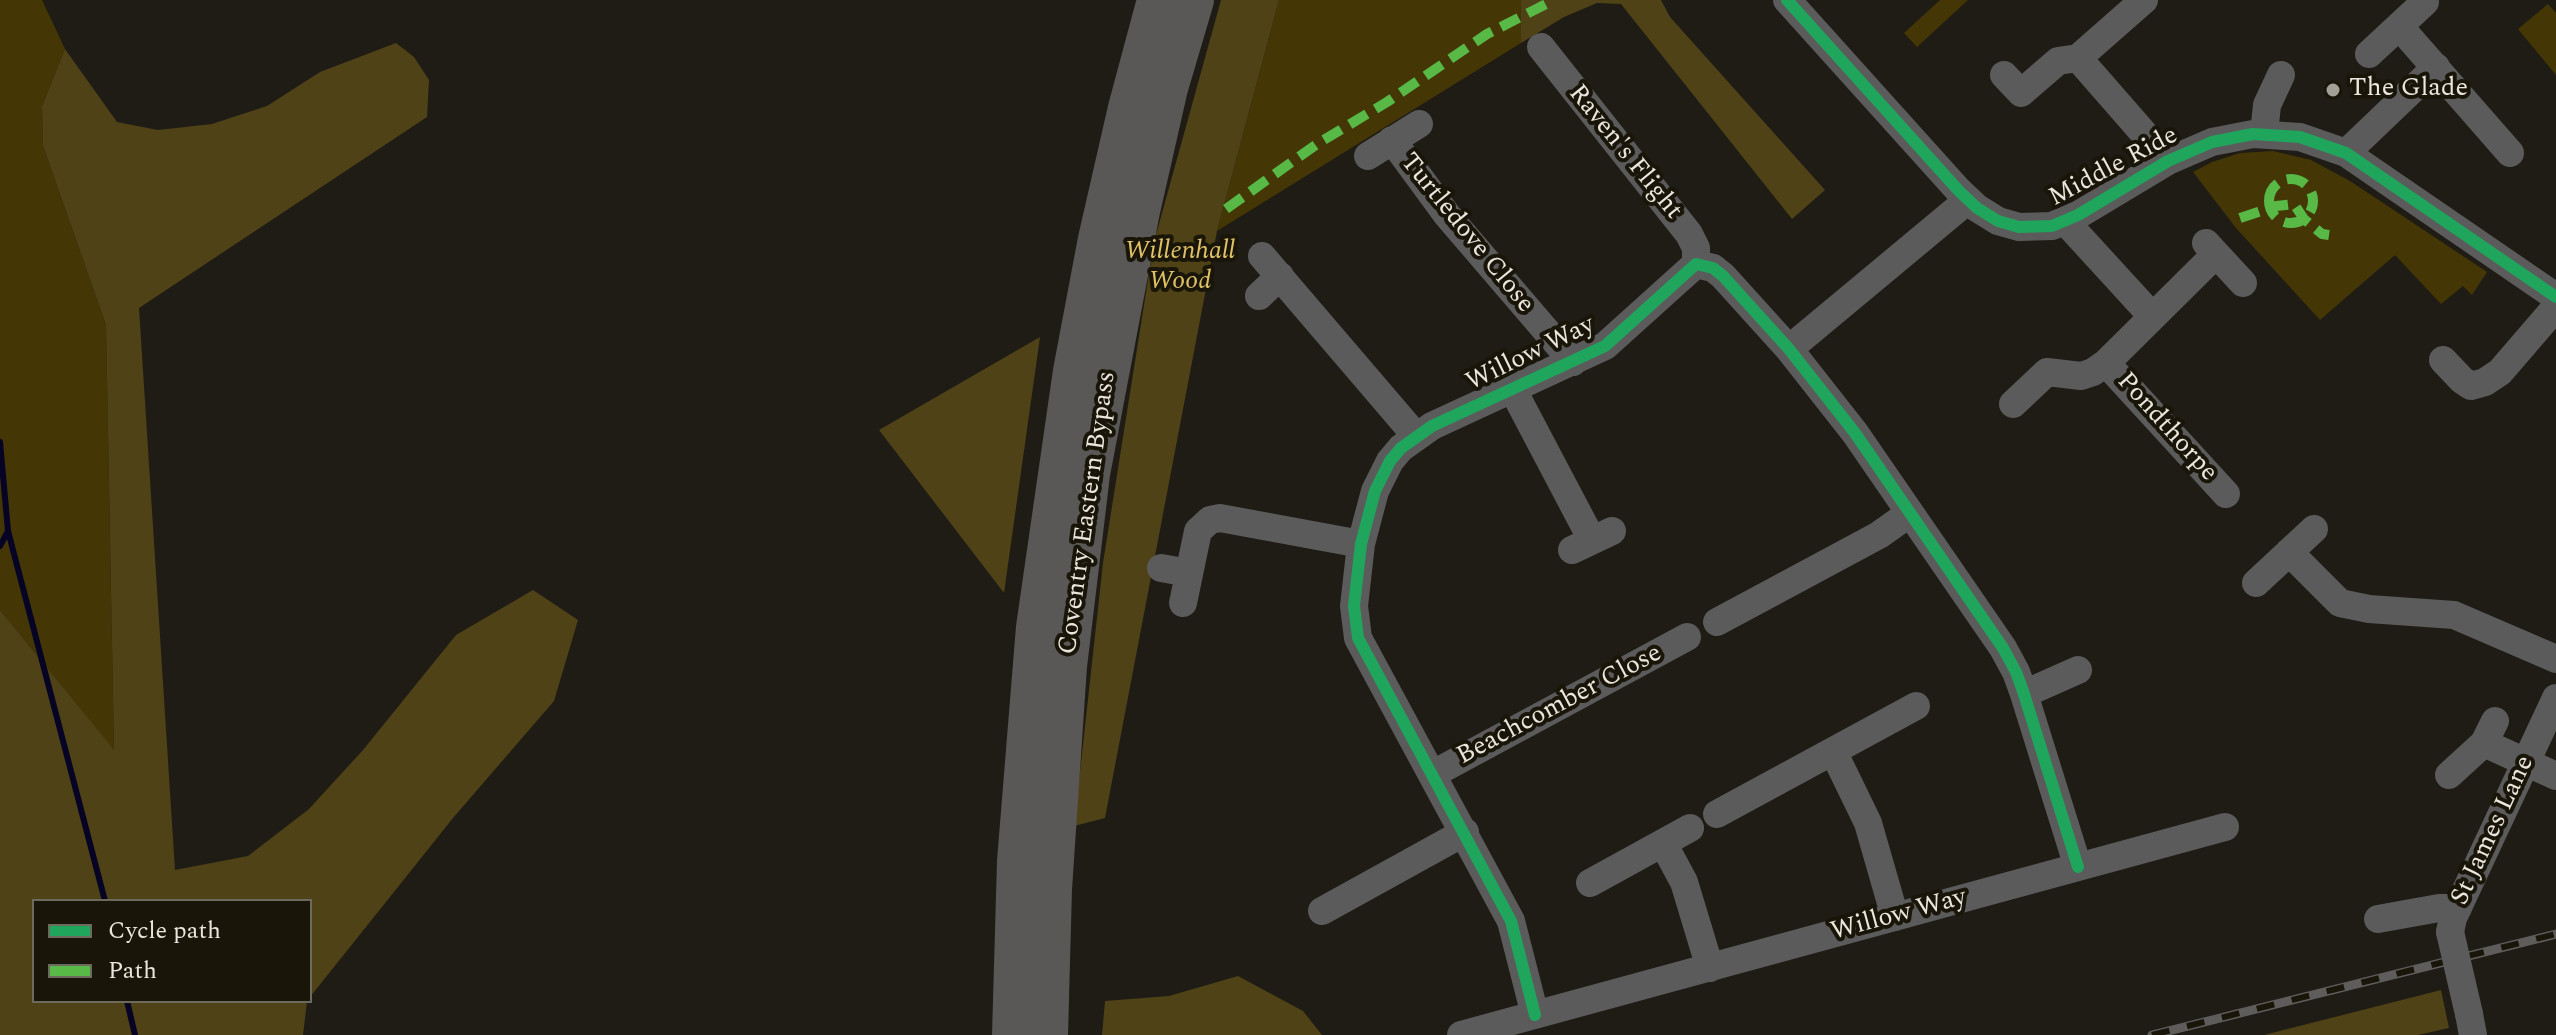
<!DOCTYPE html>
<html>
<head>
<meta charset="utf-8">
<style>
	body { margin:0 }
	#map { position:relative; width:2556px; height:1035px; overflow:hidden; background:#1f1c15; font-family:Spectral,serif }
	canvas { display:block }
	.legend { position:absolute; left:32px; top:899px; width:280px; height:104px; box-sizing:border-box; background:#191508; border:2px solid #6c695d; margin:0; padding:10px 14px; list-style:none; font-size:24px; color:#e9e6dd }
	.legend li { display:flex; align-items:center; gap:16px; height:40px }
	.legend b { width:40px; border:2px solid #6c695d }
</style>
</head>
<body>
<div id="map">
<canvas width="2556" height="1035"></canvas>
<ul class="legend">
<li><b style="height:10px;background:#20a55d"></b>Cycle path</li>
<li><b style="height:10px;background:#58b947"></b>Path</li>
</ul>
</div>
<script>
const ctx = document.querySelector('canvas').getContext('2d');
ctx.lineJoin = 'round';
function paint(path, color) { ctx.fillStyle = color; ctx.fill(path, 'evenodd'); }
const poly = rows => new Path2D(rows.map(r => 'M' + r).join(''));
function trace(path, color, width, dash) { ctx.strokeStyle = color; ctx.lineWidth = width; ctx.lineCap = dash ? 'butt' : 'round'; ctx.setLineDash(dash || []); ctx.stroke(path); }
function write(font, color, halo, rows, align = 'center') {
  ctx.font = font + ' Spectral,serif'; ctx.lineWidth = 8; ctx.setLineDash([]); ctx.textBaseline = 'middle'; ctx.strokeStyle = halo; ctx.fillStyle = color; for (const [text, x, y, turn = 0] of rows) {
    ctx.save(); ctx.translate(x, y); ctx.rotate((+turn || 0) * Math.PI / 180); ctx.textAlign = isNaN(turn) ? turn : align; if (halo) ctx.strokeText(text, 0, 0); ctx.fillText(text, 0, 0); ctx.restore();
  }
}
paint(poly([
	[0,0,42,0,65,49,42,106,43,146,106,325,114,751,0,610],
	[1279,0,1521,0,1521,43,1217,231],
	[1940,0,1968,0,1917,47,1904,33],
	[2548,4,2556,13,2556,75,2518,29],
	[2273,151,2311,160,2350,181,2487,272,2472,295,2463,286,2441,304,2395,255,2320,320,2236,228,2193,172,2212,162,2240,153]
]), '#443705');
paint(poly([
	[1221,0,1279,0,1217,231,1105,818,1074,826,1103,563,1154,242],
	[1521,0,1661,0,1670,17,1825,190,1792,219,1621,4,1597,3,1564,17,1521,43],
	[396,43,414,57,429,80,427,117,139,308,175,870,248,856,309,809,363,750,456,635,533,590,578,620,554,701,453,818,310,997,310,901,34,901,34,1001,307,1001,303,1035,0,1035,0,610,114,750,106,325,43,146,42,106,65,49,117,122,158,130,212,124,267,106,320,72],
	[1040,337,1004,593,879,430],
	[1238,976,1303,1011,1322,1035,1102,1035,1105,1001,1169,996],
	[2441,990,2449,1028,2418,1035,2264,1035]
]), '#4f4217');
trace(poly([
	[0,442,8,531,105,901],
	[0,546,8,531],
	[127,1001,135,1035]
]), '#060324', 6);
trace(poly([
	[1787,0,1959,191,1977,208,1998,221,2019,227,2052,226,2078,215,2168,161,2212,142,2253,134,2300,137,2346,153,2556,297],
	[2144,0,2078,58,2168,161],
	[2399,26,2510,153],
	[1541,47,1689,234,1696,248,1696,264],
	[2369,54,2425,2],
	[2004,75,2021,93,2058,61,2078,58],
	[2264,134,2267,105,2281,75],
	[1392,140,1447,215,1573,362],
	[2346,153,2436,67],
	[1368,156,1419,124],
	[2065,221,2152,316],
	[2206,243,2243,283],
	[1262,256,1416,436],
	[1259,296,1280,276],
	[1789,349,1968,200],
	[2443,360,2462,380,2471,386,2485,382,2500,372,2556,307],
	[2106,363,2226,494],
	[1513,390,1592,540],
	[2013,404,2047,372,2081,376,2093,372,2106,363,2216,254],
	[1572,550,1612,531],
	[2289,552,2340,603,2369,609,2454,615,2556,659],
	[1161,568,1189,573],
	[2256,583,2314,529],
	[1183,603,1198,531,1210,520,1220,518,1361,544],
	[1717,622,1879,535,1910,513],
	[2024,694,2078,670],
	[2484,743,2495,721],
	[1833,751,1868,823,1895,917],
	[1433,774,1687,637],
	[2449,775,2484,743,2556,776],
	[1717,814,1916,706],
	[1663,843,1684,882,1710,968],
	[1590,883,1690,828],
	[1322,911,1465,832],
	[2378,919,2439,908,2458,908],
	[2450,932,2453,918,2556,698],
	[2469,1014,2473,1035],
	[1535,1015,1511,921,1358,638,1354,606,1361,544,1375,491,1390,461,1401,448,1432,426,1605,346,1696,264,1713,268,1723,276,1789,349,1855,433,2003,648,2016,672,2024,694,2078,867],
	[1461,1035,2225,827]
]), '#5b5b5c', 28);
trace(poly([
	[1012,1035,1017,861,1036,627,1073,371,1098,239,1128,108,1157,0],
	[1048,1035,1052,889,1067,666,1090,474,1140,211,1168,88,1194,0]
]), '#595856', 40);
const rail = poly([
	[2152,1035,2556,934]
]);
trace(rail, '#5e5d5b', 9);
trace(rail, '#191508', 6, [18]);
trace(poly([
	[2450,932,2469,1014]
]), '#5b5b5c', 28);
trace(poly([
	'2269 201a22 22 0 1 1 44 0a22 22 0 1 1-44 0Z',
	[1226,209,1317,144,1387,102,1487,34,1554,0],
	[2240,218,2276,206,2294,204,2304,219,2322,234,2329,235]
]), '#58b947', 10, [20, 10]);
trace(poly([
	[1787,0,1959,191,1977,208,1998,221,2019,227,2052,226,2078,215,2168,161,2212,142,2253,134,2300,137,2346,153,2556,297],
	[1535,1015,1511,921,1358,638,1354,606,1361,544,1375,491,1390,461,1401,448,1432,426,1605,346,1696,264,1713,268,1723,276,1789,349,1855,433,2003,648,2016,672,2024,694,2078,867]
]), '#20a55d', 12);
for (const [x, y, r, color] of [
	[2333,90,8,"#a29f97"]
]) { const dot = new Path2D(); dot.arc(x, y, r, 0, 2 * Math.PI); ctx.fillStyle = color; ctx.fill(dot); trace(dot, '#191508', 3); }
write('26px', '#e9e6dd', '#191508', [
	["The Glade",2349,90]
], 'left');
write('26px', '#e9e6dd', '#191508', [
	["Raven's Flight",1624,153,51],
	["Middle Ride",2114,168,-28],
	["Turtledove Close",1466,234,51],
	["Willow Way",1531,355,-26],
	["Pondthorpe",2166,428,48],
	["Coventry Eastern Bypass",1089,513,-82],
	["Beachcomber Close",1560,706,-28],
	["St James Lane",2494,831,-65],
	["Willow Way",1899,916,-15]
]);
write('italic 26px', '#dfc267', '#191508', [
	["Willenhall",1180,253],
	["Wood",1180,283]
]);
</script>
</body>
</html>
